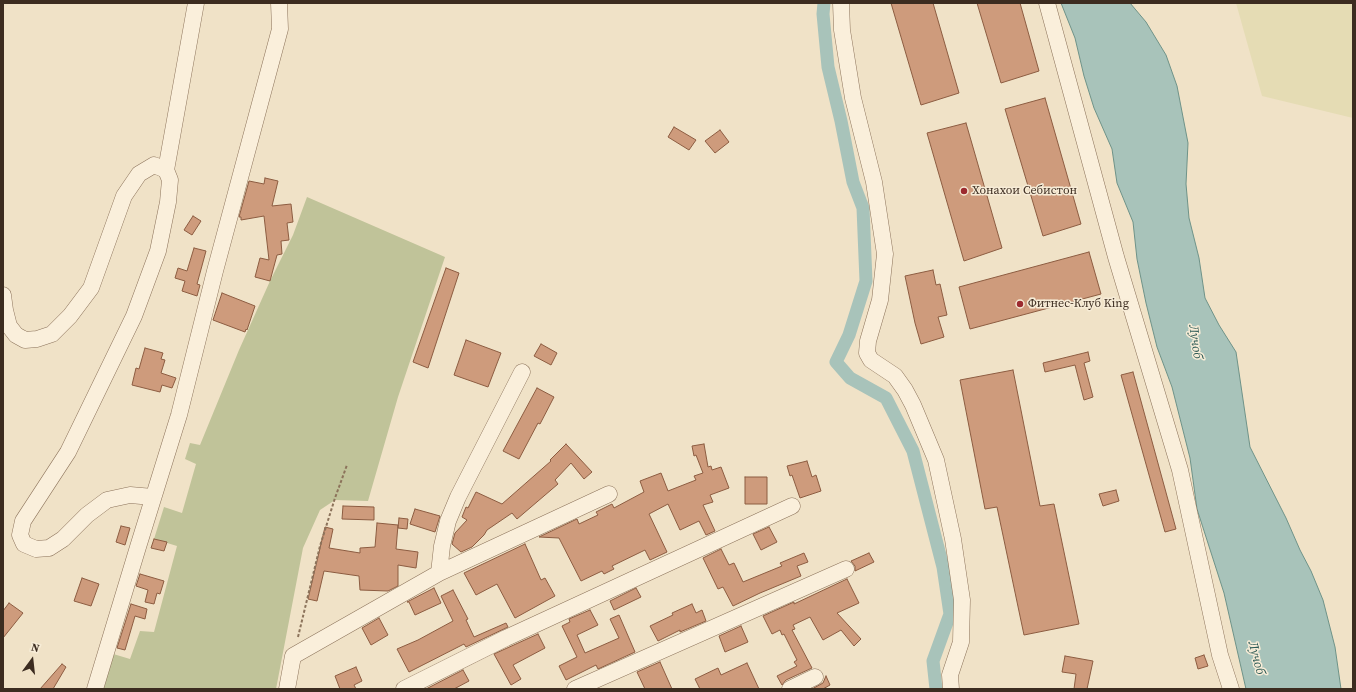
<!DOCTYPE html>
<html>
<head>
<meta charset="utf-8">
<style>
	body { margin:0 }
	#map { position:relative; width:1356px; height:692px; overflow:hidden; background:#f0e2c7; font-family:"Source Serif 4",serif }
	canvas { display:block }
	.frame { position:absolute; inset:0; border:4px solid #3c2c20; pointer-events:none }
	.north { position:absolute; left:12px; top:640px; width:40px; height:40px; -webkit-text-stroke:3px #f7ecd7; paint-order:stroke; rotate:15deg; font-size:11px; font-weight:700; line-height:16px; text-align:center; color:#3c2c20 }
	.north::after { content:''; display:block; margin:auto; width:14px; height:18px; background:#3c2c20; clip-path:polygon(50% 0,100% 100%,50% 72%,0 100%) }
</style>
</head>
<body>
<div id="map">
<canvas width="1356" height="692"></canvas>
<div class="frame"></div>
<div class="north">N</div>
</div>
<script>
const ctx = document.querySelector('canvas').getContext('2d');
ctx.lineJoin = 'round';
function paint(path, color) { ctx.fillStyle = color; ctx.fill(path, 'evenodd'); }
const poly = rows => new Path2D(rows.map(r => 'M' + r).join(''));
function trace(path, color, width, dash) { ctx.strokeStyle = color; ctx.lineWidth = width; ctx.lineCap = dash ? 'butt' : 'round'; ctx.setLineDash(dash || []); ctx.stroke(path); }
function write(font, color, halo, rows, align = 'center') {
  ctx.font = font + ' "Source Serif 4",serif'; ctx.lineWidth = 3; ctx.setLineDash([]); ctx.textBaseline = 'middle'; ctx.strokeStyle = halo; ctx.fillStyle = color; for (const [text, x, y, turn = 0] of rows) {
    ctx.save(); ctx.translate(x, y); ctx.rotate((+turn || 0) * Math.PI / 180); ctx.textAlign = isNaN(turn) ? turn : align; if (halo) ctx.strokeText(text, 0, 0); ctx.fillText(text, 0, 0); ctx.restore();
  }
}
paint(poly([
	[1236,3,1353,3,1353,118,1262,96]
]), '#e5dcb4');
paint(poly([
	[307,197,445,257,398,397,368,501,335,500,320,510,303,548,276,689,99,689,110,653,130,659,140,631,154,632,177,546,154,539,164,507,182,513,196,464,185,459,190,443,200,445,239,350,270,281,293,235]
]), '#c0c399');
const water = poly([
	[1061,3,1130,3,1146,22,1166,55,1177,86,1188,143,1186,184,1189,218,1199,258,1205,298,1219,325,1236,352,1250,447,1286,518,1300,550,1311,571,1323,600,1335,647,1341,689,1246,689,1224,593,1197,509,1190,458,1172,387,1157,347,1146,303,1137,259,1133,222,1117,183,1112,149,1094,108,1084,76,1075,38,1061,3]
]);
paint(water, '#a8c3ba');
trace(water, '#6e9288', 1);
trace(poly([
	[824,3,823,14,828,67,841,121,853,182,863,208,866,281,849,335,836,362,850,378,886,398,913,451,943,567,950,614,933,661,936,689]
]), '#a8c3ba', 13);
const building = poly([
	[891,3,933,3,959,93,921,105,891,3],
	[977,3,1020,3,1039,71,1001,83,977,3],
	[1045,98,1081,224,1043,236,1005,109,1045,98],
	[966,123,1002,248,964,261,927,133,966,123],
	[674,127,696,140,689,150,668,137,674,127],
	[720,130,729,142,715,153,705,141,720,130],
	[265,178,278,181,272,206,291,204,293,222,287,223,289,240,281,241,282,254,277,255,270,281,255,277,260,258,269,260,264,216,241,220,241,217,239,217,249,181,264,184,265,178],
	[193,216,201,221,192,235,184,230,193,216],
	[194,248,206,251,197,284,200,285,197,296,182,291,185,281,175,278,178,268,187,271,194,248],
	[1089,252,1101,294,970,329,959,287,1089,252],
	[446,268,459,273,428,368,413,362,446,268],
	[933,270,936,285,940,284,947,315,938,317,944,337,921,344,915,323,905,276,933,270],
	[222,293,255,306,247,330,246,329,245,332,213,320,222,293],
	[466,340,501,353,488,387,454,375,466,340],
	[541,344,557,353,551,365,534,356,541,344],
	[145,348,163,353,161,359,165,360,161,373,176,378,172,388,162,385,160,392,132,385,136,368,139,369,145,348],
	[1088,352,1090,361,1084,363,1093,397,1084,400,1075,365,1045,372,1043,363,1088,352],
	[1013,370,1040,506,1054,504,1079,624,1024,635,997,507,985,509,960,380,1013,370],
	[1133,372,1176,529,1165,532,1121,375,1133,372],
	[537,388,554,397,540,424,538,423,519,459,503,451,537,388],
	[566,444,592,472,584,479,571,463,555,480,558,484,517,519,512,513,487,530,484,535,472,547,461,552,452,544,455,533,467,520,462,517,466,507,468,508,476,492,502,504,551,461,550,460,566,444],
	[704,444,708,467,711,466,712,470,721,467,729,488,710,495,713,502,703,505,715,531,706,535,699,521,680,530,668,504,649,514,667,552,650,560,645,550,612,566,614,569,604,574,602,571,581,581,559,538,539,537,577,519,579,524,598,515,596,512,612,504,614,508,644,492,640,481,661,473,668,491,696,480,694,476,703,473,696,455,694,456,692,446,704,444],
	[807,461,812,477,816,475,821,491,800,498,792,475,790,476,787,466,807,461],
	[745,477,767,477,767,504,745,504,745,477],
	[1116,490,1119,501,1103,506,1099,494,1116,490],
	[343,506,374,507,374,520,342,519,343,506],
	[415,509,440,516,435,532,410,524,415,509],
	[399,518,408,519,407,529,398,528,399,518],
	[377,523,398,525,396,549,418,552,416,568,398,565,398,586,388,591,360,590,359,576,324,571,317,601,308,599,325,527,333,529,329,548,360,553,360,548,375,547,377,523],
	[121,526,130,528,125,545,116,542,121,526],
	[769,527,777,542,761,550,753,534,769,527],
	[154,539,167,542,164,551,151,548,154,539],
	[525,544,541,580,545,578,555,596,515,618,497,584,476,595,464,573,525,544],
	[721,549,729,565,734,563,743,582,782,566,780,563,804,553,808,562,797,566,801,576,760,593,733,606,723,587,718,589,703,558,721,549],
	[869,553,874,562,855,571,855,566,851,561,869,553],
	[140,574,164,581,160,594,157,593,154,604,145,602,148,590,136,586,140,574],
	[82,578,99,584,91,606,74,601,82,578],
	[847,579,859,603,837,613,861,639,854,646,841,630,823,640,810,617,793,625,795,629,792,630,812,668,786,680,782,685,777,676,797,666,794,662,797,660,784,634,782,635,780,630,772,634,763,616,794,602,794,604,847,579],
	[434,588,441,603,415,615,409,602,407,602,434,588],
	[636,588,641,597,614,610,610,601,636,588],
	[453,590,468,619,466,620,474,637,506,623,508,627,466,647,464,644,409,672,397,649,418,640,453,621,441,596,453,590],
	[9,603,23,613,3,638,3,611,9,603],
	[131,604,147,609,145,619,135,616,125,650,117,648,131,604],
	[692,604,696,613,702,610,706,621,680,632,680,630,658,641,650,626,673,615,672,613,692,604],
	[590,610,598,625,577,635,585,653,619,638,610,619,619,615,635,652,598,669,596,665,566,680,559,666,577,657,562,626,570,622,569,619,590,610],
	[379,618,388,635,371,645,362,628,379,618],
	[741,626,748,642,725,652,719,636,741,626],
	[538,634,545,648,513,665,521,679,511,685,494,654,538,634],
	[1204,655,1208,666,1198,669,1195,658,1204,655],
	[1065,656,1093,661,1087,689,1074,689,1076,674,1062,672,1065,656],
	[660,662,672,689,645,689,637,672,660,662],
	[747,663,759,689,700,689,695,679,718,668,721,675,747,663],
	[62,664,66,667,53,689,40,689,62,664],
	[356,667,362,681,354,685,356,689,340,689,335,676,356,667],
	[463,670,469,681,454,689,426,689,463,670],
	[826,676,830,685,823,689,812,689,823,683,826,676]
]);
paint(building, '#ce9b7c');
trace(building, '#8c5c41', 1);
const minor = poly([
	[841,3,842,30,853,98,874,182,885,254,880,300,868,341,867,353,871,360,895,376,905,390,913,405,936,460,953,539,962,600,961,642,950,675,951,689],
	[1047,3,1116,257,1180,470,1220,655,1231,689],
	[166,170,196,3],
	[3,295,5,310,9,326,16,335,25,340,37,339,52,334,70,316,91,288,124,196,139,174,154,165,166,170,170,180,168,202,158,251,134,316,68,452,23,521,20,535,24,544,36,549,49,548,63,539,87,515,107,500,130,495,153,497],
	[439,573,442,546,448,521,458,497,522,372],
	[95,689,138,547,179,415,215,271,280,29,279,3],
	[287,689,293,656,439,573,609,494],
	[404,689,506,638,792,506],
	[575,689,846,569],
	[790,689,815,677]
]);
trace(minor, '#8c735b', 17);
trace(poly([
	[298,637,320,546,335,498,347,465]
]), '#8c735b', 2, [3, 2]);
trace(minor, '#faefdb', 16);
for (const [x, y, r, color] of [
	[964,191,4,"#9c2a2f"],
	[1020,304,4,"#9c2a2f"]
]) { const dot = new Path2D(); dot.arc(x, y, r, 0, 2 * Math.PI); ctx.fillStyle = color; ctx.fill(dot); trace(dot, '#f7ecd7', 1.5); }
write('12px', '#3c2c20', '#f7ecd7', [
	["Хонахои Себистон",972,191],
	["Фитнес-Клуб King",1028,304]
], 'left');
write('italic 13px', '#2f5c57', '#f7ecd7', [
	["Лучоб",1195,342,82],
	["Лучоб",1256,658,75]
]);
</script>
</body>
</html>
